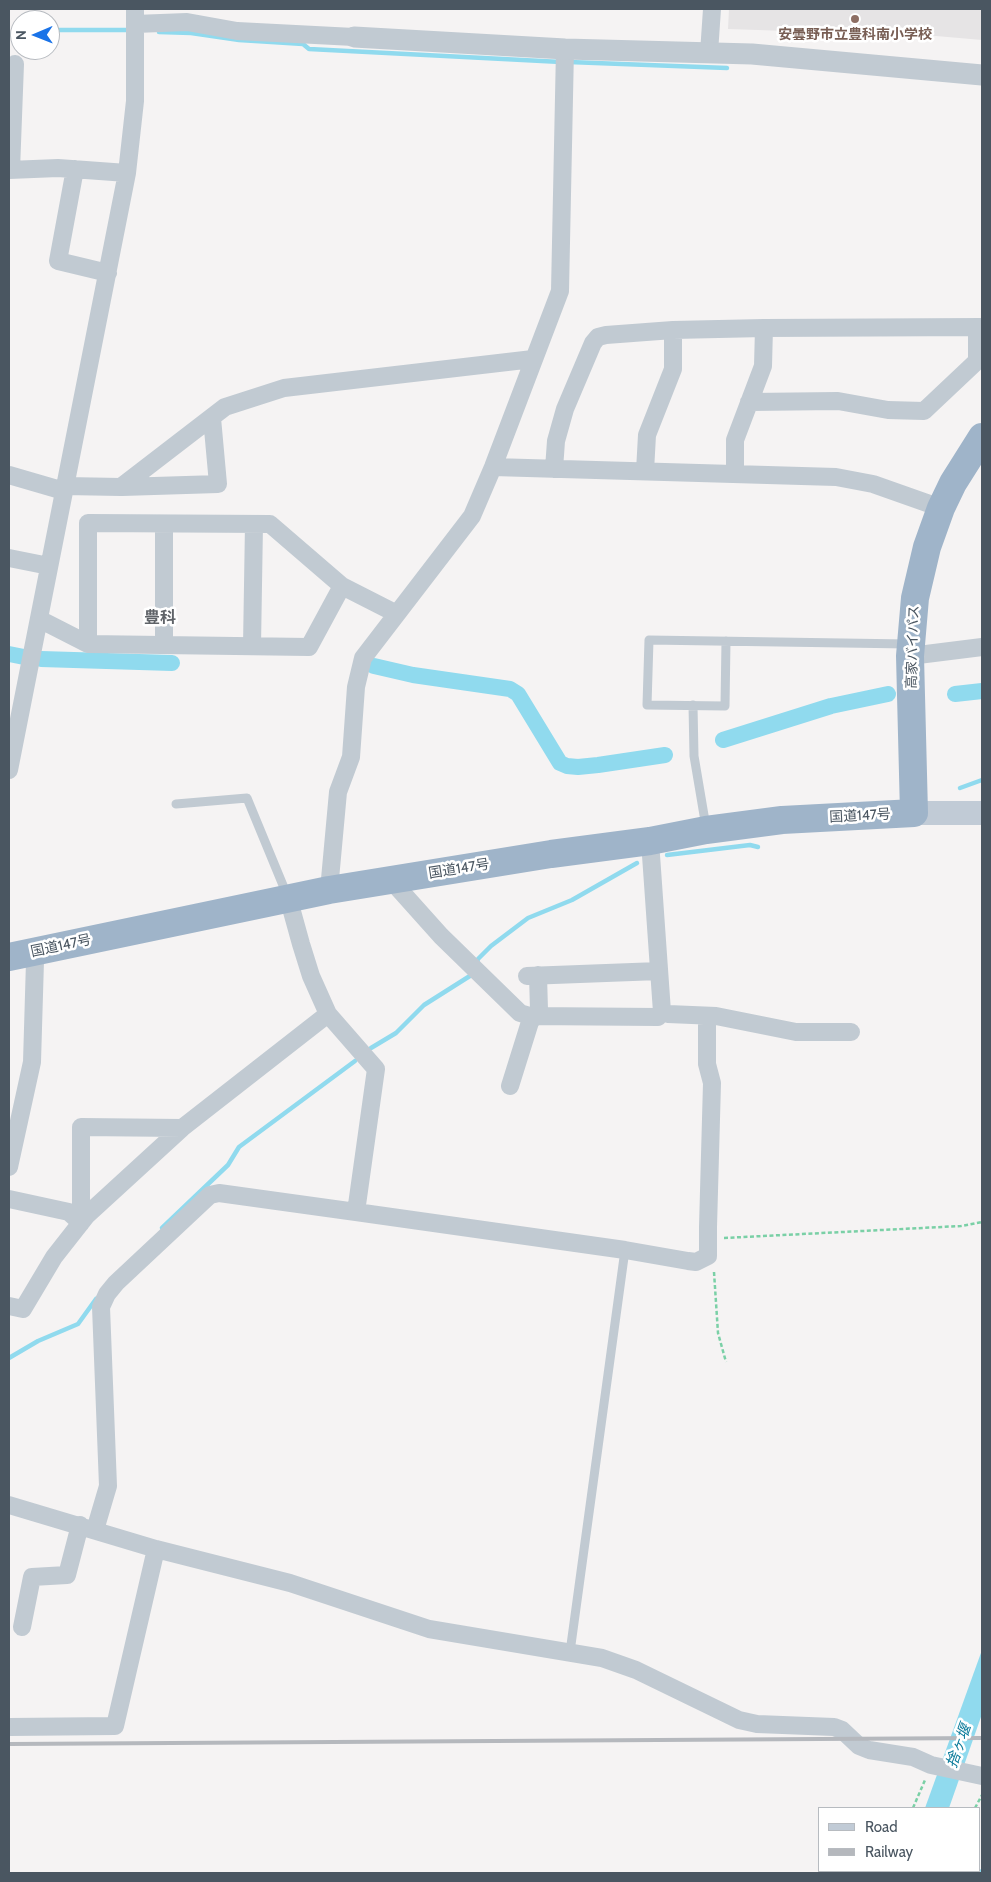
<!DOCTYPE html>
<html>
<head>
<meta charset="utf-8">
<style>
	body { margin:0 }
	#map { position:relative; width:991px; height:1882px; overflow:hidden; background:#f5f3f3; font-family:Cabin,sans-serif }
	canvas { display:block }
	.frame { position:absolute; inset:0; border:10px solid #4a5661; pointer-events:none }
	.legend { position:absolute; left:818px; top:1807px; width:162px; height:65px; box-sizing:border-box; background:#fff; border:1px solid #b7bbc0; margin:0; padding:6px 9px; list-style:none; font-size:15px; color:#4a5661 }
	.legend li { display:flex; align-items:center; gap:10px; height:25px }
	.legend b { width:25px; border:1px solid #b7bbc0 }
	.north { position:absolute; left:10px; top:10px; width:50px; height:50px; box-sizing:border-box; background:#fff; border:1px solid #b7bbc0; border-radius:50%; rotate:269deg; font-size:14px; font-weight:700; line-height:20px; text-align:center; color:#4a5661 }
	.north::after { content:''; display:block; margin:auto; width:18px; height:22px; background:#1a73e8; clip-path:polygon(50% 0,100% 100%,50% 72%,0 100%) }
</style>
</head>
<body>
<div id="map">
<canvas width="991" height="1882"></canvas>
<div class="frame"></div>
<ul class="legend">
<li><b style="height:6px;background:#c1cbd6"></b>Road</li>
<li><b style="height:6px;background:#b5b8bd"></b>Railway</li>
</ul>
<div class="north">N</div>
</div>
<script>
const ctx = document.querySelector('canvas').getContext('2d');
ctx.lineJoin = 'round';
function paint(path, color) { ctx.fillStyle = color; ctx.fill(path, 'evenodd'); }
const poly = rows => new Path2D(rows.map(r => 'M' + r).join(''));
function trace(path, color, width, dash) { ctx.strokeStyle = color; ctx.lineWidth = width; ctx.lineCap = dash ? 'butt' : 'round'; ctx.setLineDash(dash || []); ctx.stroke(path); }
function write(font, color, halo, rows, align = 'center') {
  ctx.font = font + ' Cabin,"Noto Sans JP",sans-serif'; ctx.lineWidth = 5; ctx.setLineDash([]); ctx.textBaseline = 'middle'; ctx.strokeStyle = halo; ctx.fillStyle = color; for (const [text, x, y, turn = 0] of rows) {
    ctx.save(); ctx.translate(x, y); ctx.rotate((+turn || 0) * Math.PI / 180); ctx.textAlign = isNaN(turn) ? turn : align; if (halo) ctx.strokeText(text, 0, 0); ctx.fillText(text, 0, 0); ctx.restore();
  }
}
paint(poly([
	[729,9,982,9,982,40,936,36,728,29]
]), '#e6e4e5');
paint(poly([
	[982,1650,982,1714,949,1808,925,1808]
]), '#90daee');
trace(poly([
	[50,30,131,30],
	[159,32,191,33,239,40,303,44,309,49,561,62],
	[9,35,20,34],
	[569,62,727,68],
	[960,788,982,780],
	[667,855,750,845,758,847],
	[476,965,478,959,491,946,528,918,572,900,637,863],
	[371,1048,396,1033,424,1005,473,974],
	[162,1228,228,1165,239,1147,355,1061],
	[9,1358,38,1341,78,1324,96,1299],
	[981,1873,982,1871]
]), '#90daee', 4.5);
trace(poly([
	[9,654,24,657],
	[41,659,172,663],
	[374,666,413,675,510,689,518,694,560,763,567,766,578,767,598,765,665,755],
	[955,694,982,691],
	[723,740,831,706,888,694]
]), '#90daee', 16);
trace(poly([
	[724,1238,961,1226,982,1222],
	[714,1272,718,1333,726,1362],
	[913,1808,925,1780],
	[975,1808,982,1795],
	[885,1873,886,1871],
	[939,1873,940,1871]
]), '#7ad0a6', 2.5, [4, 2.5]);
trace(poly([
	[726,641,725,706,647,705,649,640,908,644],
	[693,705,694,756,706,827],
	[176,804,247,798,287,895],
	[570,1652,625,1250]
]), '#c1cad2', 9);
trace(poly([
	[135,24,187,22,237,31,354,37],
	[709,53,712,9],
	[75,169,58,261,108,273],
	[9,170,58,168,127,173],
	[11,170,15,64],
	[749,402,838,401,888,410,924,411,977,361,977,327],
	[493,467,836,477,873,484,941,508],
	[554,469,556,441,565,409,593,343,598,337,606,335,673,330,764,328,982,327],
	[645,471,647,435,673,369,673,330],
	[735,474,735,440,763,366,764,328],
	[9,475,64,491],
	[65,486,121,487,225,407,284,388,533,359],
	[122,487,218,484,212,418],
	[9,558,49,566],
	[39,619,88,644,309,647,342,586,397,614],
	[88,644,88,523,270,524,342,586],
	[164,645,164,524],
	[252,646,254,524],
	[910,656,982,647],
	[9,770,127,173,135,101,135,9],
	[650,841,662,1012,668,1014,716,1016,796,1032,851,1032],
	[396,879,398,888,441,936,520,1013,530,1016,658,1017,662,1012],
	[329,890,338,792,351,757,356,687,363,658,472,516,493,467,560,291,565,49],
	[288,897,301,944,311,976,328,1014,376,1069,356,1212],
	[527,976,659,971],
	[510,1086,530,1022,539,1010,538,975],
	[9,1167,32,1062,35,961,32,952],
	[9,1199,69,1212,81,1223],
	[81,1223,81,1127,182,1128],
	[9,1306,23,1309,54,1257,87,1215,182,1128,328,1014],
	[9,1505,156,1549,290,1583,429,1629,602,1658,636,1670,739,1720,757,1724,834,1727,842,1730,859,1746,869,1750,913,1757,931,1765,982,1776],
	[95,1530,108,1486,101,1307,107,1294,116,1283,210,1195,219,1193,356,1212,625,1250,688,1261,696,1262,708,1256,708,1227,712,1083,707,1064,707,1016],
	[22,1627,32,1577,67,1575,80,1525],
	[9,1727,115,1726,156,1549]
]), '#c1cad2', 18);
trace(poly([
	[354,37,565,49,752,54,982,75]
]), '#c1cad2', 21);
trace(poly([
	[914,813,982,813]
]), '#c1cbd6', 24);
trace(poly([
	[9,957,329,890,551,854,650,841,706,830,782,820,914,813,910,656,915,598,927,547,941,508,953,483,982,437]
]), '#9fb4c9', 28);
trace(poly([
	[9,1744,982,1738]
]), '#b5b8bd', 4);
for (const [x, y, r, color] of [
	[855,19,5,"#8d6e63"]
]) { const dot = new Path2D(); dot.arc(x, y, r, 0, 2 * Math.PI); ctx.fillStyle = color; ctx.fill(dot); trace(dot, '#fff', 2); }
write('bold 14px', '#785e54', '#fff', [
	["安曇野市立豊科南小学校",855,35]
]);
write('14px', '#4a5661', '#fff', [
	["高家バイパス",913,647,-88],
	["国道147号",860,816,-3],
	["国道147号",459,869,-9],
	["国道147号",61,946,-12]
]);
write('italic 15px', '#0c7c9b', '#fff', [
	["捨ヶ堰",959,1746,-70]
]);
write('bold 16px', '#5f6368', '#fff', [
	["豊科",160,618]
]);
</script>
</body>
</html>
